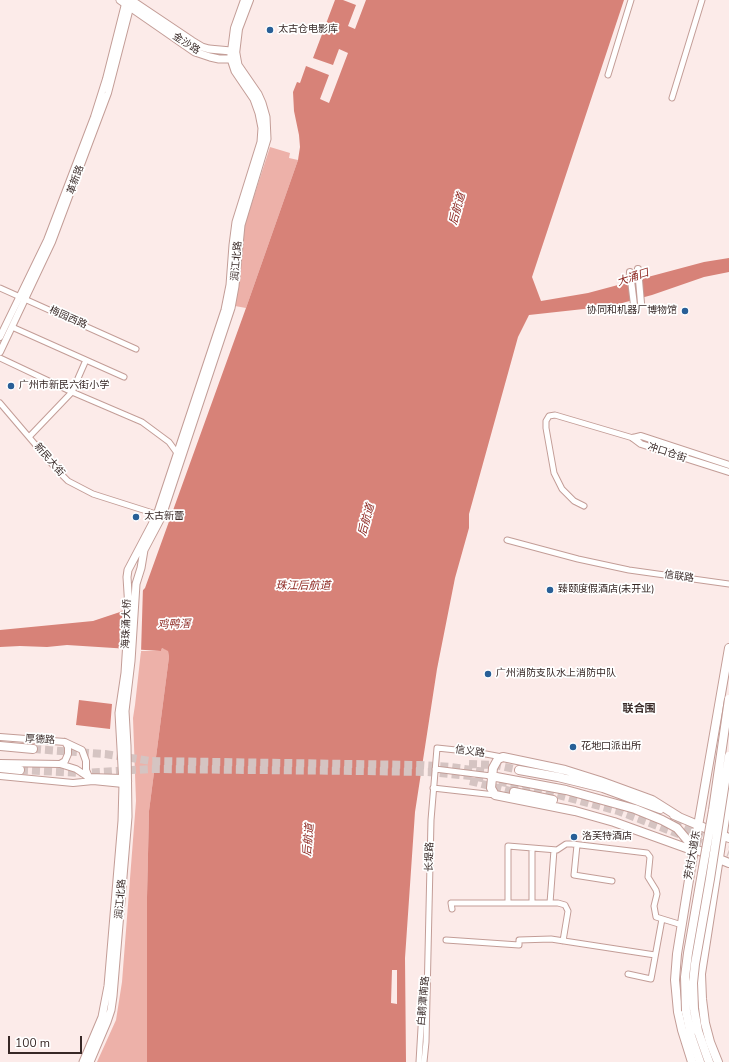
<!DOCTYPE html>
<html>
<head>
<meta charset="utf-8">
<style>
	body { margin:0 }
	#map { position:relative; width:729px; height:1062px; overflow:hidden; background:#fcebe9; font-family:"Nunito Sans",sans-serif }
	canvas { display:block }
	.scale { position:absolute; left:8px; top:1036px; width:74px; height:18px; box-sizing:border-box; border:2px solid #372826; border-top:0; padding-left:5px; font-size:12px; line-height:14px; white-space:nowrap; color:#372826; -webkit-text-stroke:3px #fff; paint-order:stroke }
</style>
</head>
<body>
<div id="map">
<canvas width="729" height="1062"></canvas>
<div class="scale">100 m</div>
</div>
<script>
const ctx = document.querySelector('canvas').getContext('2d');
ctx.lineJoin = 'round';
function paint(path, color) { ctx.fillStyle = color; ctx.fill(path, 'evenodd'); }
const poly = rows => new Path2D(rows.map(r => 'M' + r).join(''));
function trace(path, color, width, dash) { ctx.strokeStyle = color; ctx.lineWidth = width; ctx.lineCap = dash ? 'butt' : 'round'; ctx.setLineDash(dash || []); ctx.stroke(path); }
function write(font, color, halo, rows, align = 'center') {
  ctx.font = font + ' "Nunito Sans","Noto Sans SC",sans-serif'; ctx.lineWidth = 3.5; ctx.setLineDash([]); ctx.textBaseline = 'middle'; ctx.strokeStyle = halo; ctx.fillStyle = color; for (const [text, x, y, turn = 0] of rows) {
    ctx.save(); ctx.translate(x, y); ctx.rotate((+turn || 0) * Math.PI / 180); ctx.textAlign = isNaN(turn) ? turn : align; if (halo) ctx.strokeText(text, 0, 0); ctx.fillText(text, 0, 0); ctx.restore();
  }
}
paint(poly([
	[270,147,290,153,289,158,298,160,246,308,235,306,244,227],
	[162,648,168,650,169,657,149,811,147,897,147,1062,97,1062,116,1020,122,982,136,801,133,718,135,705,141,651,161,651]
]), '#edb1a9');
paint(poly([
	[335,0,343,0,356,5,348,26,355,29,366,0,624,0,532,277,541,301,588,293,704,262,729,258,729,272,704,277,652,295,611,306,529,315,518,337,469,514,469,528,455,578,437,669,415,812,405,958,406,1062,147,1062,147,897,149,811,169,657,168,651,162,648,161,651,67,645,47,647,20,646,0,647,0,630,93,621,120,612,130,604,145,588,246,308,298,160,300,147,299,135,294,111,293,92,297,82,300,83,306,66,329,75,320,99,329,103,348,53,339,49,333,65,313,58],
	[79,700,112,704,110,729,76,725]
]), '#d78278');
paint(poly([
	[143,587,141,653,121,651,123,607,129,603],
	[392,970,397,970,397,1004,391,1003]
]), '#fcebe9');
trace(poly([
	[33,749,105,754,151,761,419,765,451,767,499,774],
	[469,764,496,765,519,770],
	[20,770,81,773,151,769,360,771,428,772,471,776,532,788,618,811,729,853],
	[470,781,514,792],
	[673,824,729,846]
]), '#d5c4c2', 8, [8, 4]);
const minor = poly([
	[608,75,631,0],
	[672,98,702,0],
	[0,288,136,349],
	[12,327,124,377],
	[0,358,72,392,142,422,169,442,177,453],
	[0,403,57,470,68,481,93,494,159,515],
	[29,437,72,392,86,360],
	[584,506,574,501,562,489,554,473,546,428,546,421,549,416,555,415,633,438],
	[507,540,578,559,629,570,729,584],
	[435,769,491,776],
	[433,788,495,795],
	[577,845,574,875,612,881],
	[508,903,508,846,557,850,566,844,572,844,647,853,650,857,648,877,656,890,657,894,654,906,656,917,682,925],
	[532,903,532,848],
	[550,903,554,850],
	[452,909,451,903,558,903,565,905,568,911,563,941],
	[446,940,519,945,519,940,551,939,655,955],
	[628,974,651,979,662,919],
	[419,1062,423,994],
	[424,1062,426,1042,431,820,437,748,475,752,502,757]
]);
const tertiary = poly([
	[231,51,234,28,244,0],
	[236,54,239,29,250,0],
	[638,269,641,303],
	[630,272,634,305],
	[0,337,47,240,94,117,106,79,126,0],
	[0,352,52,242,70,194,108,93,131,4],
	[633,438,641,444,729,472],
	[633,438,641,436,729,465],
	[0,737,65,742,68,747,68,754,65,761,60,764,0,763],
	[60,764,76,769,91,779],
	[0,776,73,783,93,781,123,784,128,781,122,778,89,777,86,770,86,761,82,750,65,742]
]);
const secondary = poly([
	[120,0,195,52,210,57,219,59,231,59,233,56],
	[131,0,192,41,202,47,209,49,231,51,234,53],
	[83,1062,102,1017,108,986,122,821,123,784,119,713,125,673,129,609,127,577,128,570,157,515,225,310,230,285,233,245,236,222,261,142,262,128,259,113,254,99,235,71,231,59,231,51],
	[90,1062,107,1022,111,1010,113,996,128,817,127,746,125,711,131,661,136,584,141,568,144,550,162,516,231,308,235,286,241,225,267,139,266,117,262,103,258,94,238,65,236,54]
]);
const primary = poly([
	[0,746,33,749],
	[0,768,20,770],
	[519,770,558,777,603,788,660,809],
	[491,776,566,790,635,809,662,820,677,828,688,841,694,849],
	[514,792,553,800],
	[674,815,729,838],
	[679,817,652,800,600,781,565,770,503,757,498,759,493,768,491,788,495,795,575,811,614,822,689,849,694,849],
	[690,847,729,863],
	[692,1062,682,1030,678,1012,675,980,677,954,694,849,729,648],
	[718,1062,710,1042,705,1023,702,999,701,974,729,793]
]);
const trunk = poly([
	[694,1009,698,1031,709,1062],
	[686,1011,691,1036,700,1062]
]);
trace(minor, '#c39d97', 7);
trace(tertiary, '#c39d97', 8);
trace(secondary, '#c39d97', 9);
trace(primary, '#c39d97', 10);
trace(trunk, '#c39d97', 10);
trace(minor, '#fff', 5);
trace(tertiary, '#fff', 6);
trace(secondary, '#fff', 7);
trace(primary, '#fff', 8);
trace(trunk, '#fff', 8);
const trunkBridge = poly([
	[694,1009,693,983,695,964,710,879,729,756],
	[686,1011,685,977,688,953,713,810,729,699]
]);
trace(trunkBridge, '#c39d97', 10, []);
trace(trunkBridge, '#fff', 8);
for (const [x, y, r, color] of [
	[270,30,4,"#285f97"],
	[685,311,4,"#285f97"],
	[11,386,4,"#285f97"],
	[136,517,4,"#285f97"],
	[550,590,4,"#285f97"],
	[488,674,4,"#285f97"],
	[573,747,4,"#285f97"],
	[574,837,4,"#285f97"]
]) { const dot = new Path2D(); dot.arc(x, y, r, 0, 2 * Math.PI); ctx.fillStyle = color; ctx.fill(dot); trace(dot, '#fff', 1.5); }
write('10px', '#372826', '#fff', [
	["太古仓电影库",278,30],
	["协同和机器厂博物馆",677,311,"right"],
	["广州市新民六街小学",19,386],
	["太古新蕾",144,517],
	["臻颐度假酒店(未开业)",558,590],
	["广州消防支队水上消防中队",496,674],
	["花地口派出所",581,747],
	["洛芙特酒店",582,837]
], 'left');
write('10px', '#372826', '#fff', [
	["金沙路",186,44,33],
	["革新路",76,180,-70],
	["润江北路",237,261,-85],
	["梅园西路",68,318,24],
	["冲口仓街",667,453,18],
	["新民大街",49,460,49],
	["信联路",679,577,8],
	["海珠涌大桥",127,624,-88],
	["厚德路",40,740,3],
	["信义路",470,752,8],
	["芳村大道东",693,855,-80],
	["长堤路",430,857,-88],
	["润江北路",121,899,-85],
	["白鹅潭南路",424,1001,-85]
]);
write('italic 11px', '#8e2923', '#fff', [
	["后航道",458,209,-74],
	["大涌口",633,278,-18],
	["后航道",367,520,-74],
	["珠江后航道",303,586],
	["鸡鸭滘",174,625,-1],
	["后航道",309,840,-85]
]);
write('bold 11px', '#372826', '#fff', [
	["联合围",639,709]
]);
</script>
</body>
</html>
